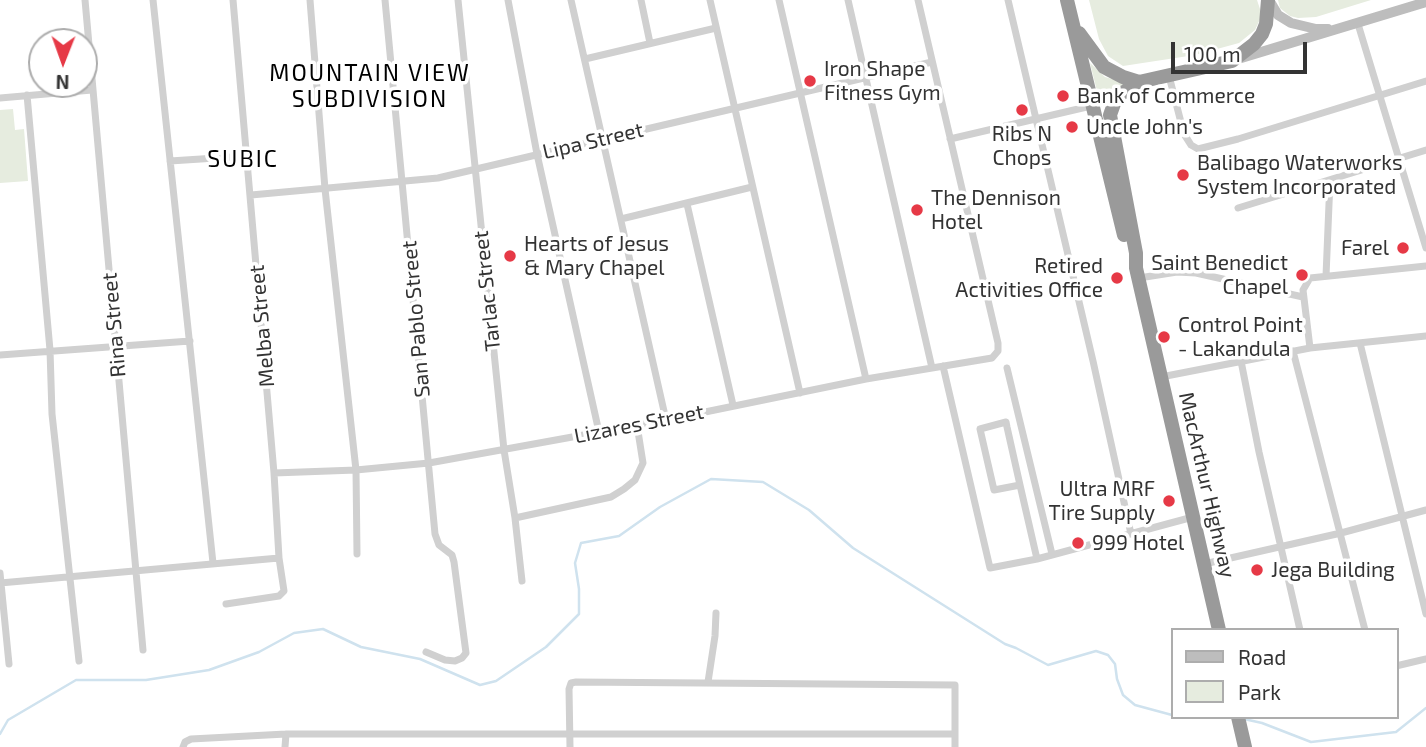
<!DOCTYPE html>
<html>
<head>
<meta charset="utf-8">
<style>
	body { margin:0 }
	#map { position:relative; width:1426px; height:747px; overflow:hidden; background:#fff; font-family:"Exo 2",sans-serif }
	canvas { display:block }
	.legend { position:absolute; left:1171px; top:628px; width:228px; height:91px; box-sizing:border-box; background:#fff; border:2px solid #adadad; margin:0; padding:9px 12px; list-style:none; font-size:21px; color:#333 }
	.legend li { display:flex; align-items:center; gap:14px; height:35px }
	.legend b { width:35px; border:2px solid #adadad }
	.north { position:absolute; left:28px; top:28px; width:70px; height:70px; box-sizing:border-box; background:#fff; border:2px solid #adadad; border-radius:50%; rotate:181deg; font-size:19px; font-weight:700; line-height:28px; text-align:center; color:#333 }
	.north::after { content:''; display:block; margin:auto; width:24px; height:32px; background:#e63946; clip-path:polygon(50% 0,100% 100%,50% 72%,0 100%) }
	.scale { position:absolute; left:1171px; top:42px; width:136px; height:32px; box-sizing:border-box; border:4px solid #333; border-top:0; padding-left:9px; font-size:21px; line-height:24px; white-space:nowrap; color:#333; -webkit-text-stroke:5px #fff; paint-order:stroke }
</style>
</head>
<body>
<div id="map">
<canvas width="1426" height="747"></canvas>
<ul class="legend">
<li><b style="height:9px;background:#bdbdbd"></b>Road</li>
<li><b style="height:19px;background:#e6ecdf"></b>Park</li>
</ul>
<div class="north">N</div>
<div class="scale">100 m</div>
</div>
<script>
const ctx = document.querySelector('canvas').getContext('2d');
ctx.lineJoin = 'round';
function paint(path, color) { ctx.fillStyle = color; ctx.fill(path, 'evenodd'); }
const poly = rows => new Path2D(rows.map(r => 'M' + r).join(''));
function trace(path, color, width, dash) { ctx.strokeStyle = color; ctx.lineWidth = width; ctx.lineCap = dash ? 'butt' : 'round'; ctx.setLineDash(dash || []); ctx.stroke(path); }
function write(font, color, halo, rows, align = 'center') {
  ctx.font = font + ' "Exo 2",sans-serif'; ctx.lineWidth = 7; ctx.setLineDash([]); ctx.textBaseline = 'middle'; ctx.strokeStyle = halo; ctx.fillStyle = color; for (const [text, x, y, turn = 0] of rows) {
    ctx.save(); ctx.translate(x, y); ctx.rotate((+turn || 0) * Math.PI / 180); ctx.textAlign = isNaN(turn) ? turn : align; if (halo) ctx.strokeText(text, 0, 0); ctx.fillText(text, 0, 0); ctx.restore();
  }
}
paint(poly([
	[1089,0,1257,0,1262,15,1255,30,1239,43,1195,55,1123,66,1108,56,1099,39],
	[1278,0,1371,0,1316,17,1298,18,1290,16,1280,8],
	[1090,63,1105,77,1127,83,1110,91,1101,107],
	[13,109,15,130,24,129,28,181,0,183,0,110]
]), '#e6ecdf');
trace(poly([
	[1244,719,1262,723,1311,742,1396,732,1426,708],
	[0,734,8,720,76,680,146,680,209,670,259,652,294,633,323,629,361,647,420,659,480,685,496,681,546,647,579,614,579,589,575,563,581,543,619,536,660,507,711,479,763,482,809,510,853,548,1005,644,1016,648,1048,665,1096,651,1108,655,1115,664,1117,679,1123,695,1135,705,1172,715]
]), '#cfe2ee', 2.5);
trace(poly([
	[85,0,143,650],
	[153,0,213,563],
	[310,0,325,189,356,470,357,554],
	[385,0,435,534,439,545,452,555,454,562,466,653,462,658,455,661,445,660,426,652],
	[458,0,504,450,515,518,522,581],
	[508,0,537,154,599,432],
	[571,0,666,420],
	[641,0,650,43],
	[710,0,800,393],
	[779,0,866,379],
	[848,0,932,368],
	[1008,0,1093,361,1131,534],
	[1358,24,1426,248],
	[585,59,716,28],
	[1169,76,1184,134,1191,145,1198,149,1238,139,1426,81],
	[27,95,50,350,52,414,79,661],
	[0,98,92,90],
	[950,139,1091,106],
	[170,161,247,156],
	[251,195,438,178,932,62],
	[687,204,733,405],
	[1238,208,1426,150],
	[621,219,752,187],
	[1326,276,1330,180],
	[1139,278,1177,272,1196,273,1303,297],
	[1360,343,1426,614],
	[1310,348,1303,290,1310,278,1426,266],
	[1293,351,1365,630],
	[0,355,190,341],
	[1241,361,1259,452,1300,630],
	[943,366,990,568,1037,559,1193,517],
	[1007,368,1052,554],
	[1161,377,1310,348,1426,336],
	[274,473,356,470,429,463,666,420,866,379,992,358,998,351,998,343,918,0],
	[1020,485,994,490,980,429,1006,422,1007,427,1020,485,1037,559],
	[515,518,611,497,624,489,635,480,643,463,637,425],
	[1204,564,1341,533,1426,510],
	[0,573,9,664],
	[0,583,279,558],
	[226,604,279,596,284,591,279,558,274,473,233,0],
	[1396,666,1426,659],
	[708,682,715,636,716,613],
	[183,747,185,742,191,739,286,734,955,734],
	[285,747,286,734],
	[570,747,569,689,571,683,576,682,955,685,955,747]
]), '#d0d0d0', 7);
trace(poly([
	[1269,0,1278,15,1291,23,1316,29,1328,29],
	[1238,59,1426,2]
]), '#bdbdbd', 10);
trace(poly([
	[1067,0,1124,235],
	[1079,33,1104,67,1123,77,1139,82],
	[1219,630,1136,268,1136,253,1110,115,1115,101,1121,94,1139,82,1232,61,1254,44,1262,34,1266,24,1268,0],
	[1238,717,1245,747]
]), '#9a9a9a', 14);
for (const [x, y, r, color] of [
	[810,81,7,"#e63946"],
	[1063,96,7,"#e63946"],
	[1022,110,7,"#e63946"],
	[1072,127,7,"#e63946"],
	[1183,175,7,"#e63946"],
	[917,210,7,"#e63946"],
	[1403,248,7,"#e63946"],
	[510,256,7,"#e63946"],
	[1302,275,7,"#e63946"],
	[1117,278,7,"#e63946"],
	[1164,337,7,"#e63946"],
	[1169,501,7,"#e63946"],
	[1078,543,7,"#e63946"],
	[1257,570,7,"#e63946"]
]) { const dot = new Path2D(); dot.arc(x, y, r, 0, 2 * Math.PI); ctx.fillStyle = color; ctx.fill(dot); trace(dot, '#fff', 2.5); }
write('21px', '#333', '#fff', [
	["Iron Shape",824,69],
	["Fitness Gym",824,93],
	["Bank of Commerce",1077,96],
	["Uncle John's",1086,127],
	["Ribs N",1022,134,"center"],
	["Chops",1022,158,"center"],
	["Balibago Waterworks",1197,163],
	["System Incorporated",1197,187],
	["The Dennison",931,198],
	["Hotel",931,222],
	["Hearts of Jesus",524,244],
	["& Mary Chapel",524,268],
	["Farel",1389,248,"right"],
	["Saint Benedict",1288,263,"right"],
	["Chapel",1288,287,"right"],
	["Retired",1103,266,"right"],
	["Activities Office",1103,290,"right"],
	["Control Point",1178,325],
	["- Lakandula",1178,349],
	["Ultra MRF",1155,489,"right"],
	["Tire Supply",1155,513,"right"],
	["999 Hotel",1092,543],
	["Jega Building",1271,570]
], 'left');
write('21px', '#333', '#fff', [
	["Lipa Street",593,141,-13],
	["Tarlac Street",487,291,-96],
	["San Pablo Street",416,319,-95],
	["Rina Street",114,325,-95],
	["Melba Street",262,326,-95],
	["Lizares Street",639,424,-11],
	["MacArthur Highway",1207,485,77]
]);
ctx.letterSpacing = '2px';
write('23px', '#000', '#fff', [
	["MOUNTAIN VIEW",370,73],
	["SUBDIVISION",370,99],
	["SUBIC",243,159]
]);
ctx.letterSpacing = '0px';
</script>
</body>
</html>
